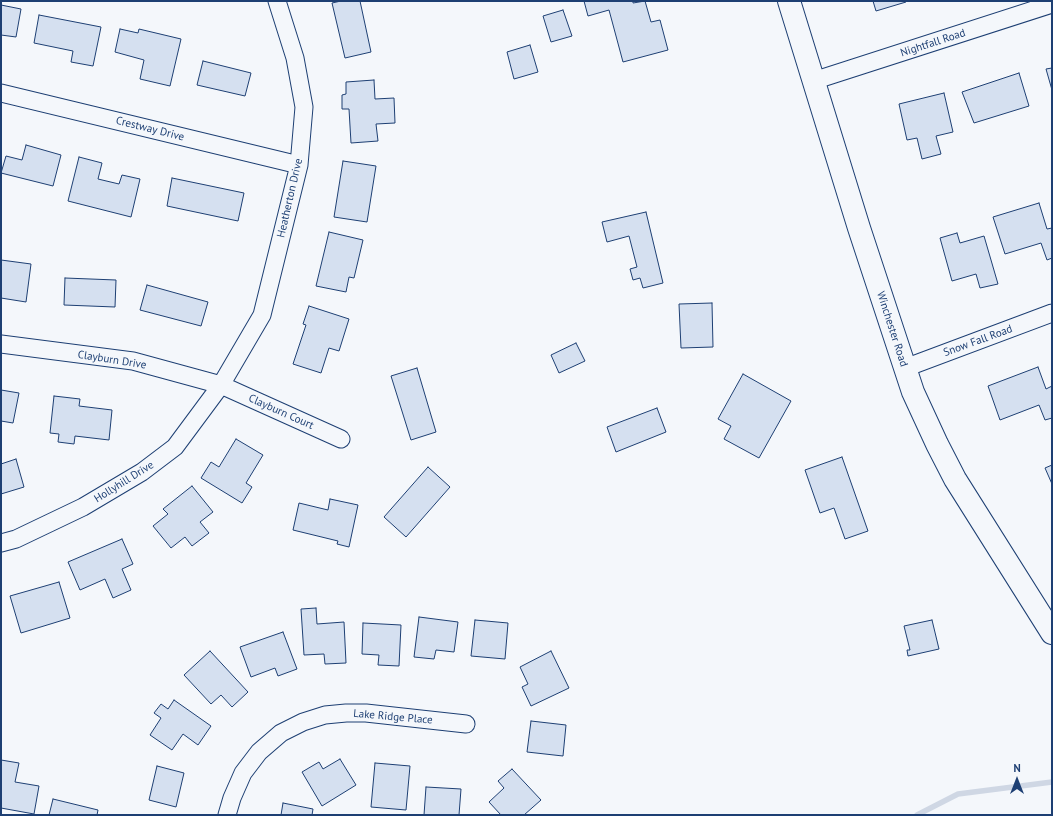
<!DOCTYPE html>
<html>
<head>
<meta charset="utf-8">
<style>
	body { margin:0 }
	#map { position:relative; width:1053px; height:816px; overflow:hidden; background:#f4f7fb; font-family:"PT Sans",sans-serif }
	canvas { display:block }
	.frame { position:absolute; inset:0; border:2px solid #1d3f73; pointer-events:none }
	.north { position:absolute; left:997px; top:760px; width:40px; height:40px; -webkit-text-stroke:3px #f4f7fb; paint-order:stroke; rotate:0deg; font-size:11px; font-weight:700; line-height:16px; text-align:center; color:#1d3f73 }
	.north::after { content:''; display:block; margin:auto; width:14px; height:18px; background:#1d3f73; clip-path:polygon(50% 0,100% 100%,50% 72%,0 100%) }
</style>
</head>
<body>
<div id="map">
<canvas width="1053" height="816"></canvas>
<div class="frame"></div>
<div class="north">N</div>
</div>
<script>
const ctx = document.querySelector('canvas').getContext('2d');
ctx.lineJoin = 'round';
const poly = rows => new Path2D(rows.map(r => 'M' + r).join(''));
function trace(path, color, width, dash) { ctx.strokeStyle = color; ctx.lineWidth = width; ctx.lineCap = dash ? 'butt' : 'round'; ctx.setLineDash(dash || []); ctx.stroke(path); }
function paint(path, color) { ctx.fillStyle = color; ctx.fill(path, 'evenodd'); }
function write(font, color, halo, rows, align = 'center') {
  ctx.font = font + ' "PT Sans",sans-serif'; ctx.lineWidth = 3; ctx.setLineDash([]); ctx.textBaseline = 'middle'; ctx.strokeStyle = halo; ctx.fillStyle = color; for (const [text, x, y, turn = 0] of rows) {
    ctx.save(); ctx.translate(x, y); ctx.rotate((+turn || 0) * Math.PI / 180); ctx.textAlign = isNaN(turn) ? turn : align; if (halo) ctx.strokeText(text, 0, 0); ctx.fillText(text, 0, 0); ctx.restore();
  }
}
trace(poly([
	[917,815,958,794,1052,782]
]), '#cfd7e4', 5.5);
const building = poly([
	[341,1,360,1,371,52,345,58,332,3,341,1],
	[584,1,633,1,633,3,645,1,651,22,660,20,668,50,623,62,609,10,588,16,584,1],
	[873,1,905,1,906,2,876,11,873,1],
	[1,5,21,9,16,37,1,35,1,5],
	[563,10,572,36,551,42,543,16,563,10],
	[39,15,101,27,93,66,71,62,73,51,34,43,39,15],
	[120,29,138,33,139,29,181,39,170,86,140,79,144,60,115,52,120,29],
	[530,45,538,72,514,79,507,52,530,45],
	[203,61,251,73,245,96,197,85,203,61],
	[1052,68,1052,90,1046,69,1052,68],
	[1019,73,1029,106,974,123,962,92,1019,73],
	[374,80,375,99,394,98,395,123,376,124,378,141,351,143,349,109,342,109,342,95,346,94,346,82,374,80],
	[944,93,953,132,936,136,941,154,922,159,917,138,907,140,899,104,944,93],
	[26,145,61,155,53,186,1,173,6,156,22,160,26,145],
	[79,157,102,163,98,179,119,184,122,175,140,179,131,217,68,201,79,157],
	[343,161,376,166,367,222,334,217,343,161],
	[172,178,244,193,238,221,167,206,172,178],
	[1039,203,1047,229,1052,228,1052,258,1047,260,1041,243,1005,254,993,217,1039,203],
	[646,212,663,283,643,288,640,278,633,280,630,269,637,267,629,236,607,242,602,222,646,212],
	[329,232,363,240,354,278,349,277,346,292,316,286,329,232],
	[957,233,960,243,984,236,998,284,980,288,976,274,952,281,940,238,957,233],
	[1,260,31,264,26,302,1,298,1,260],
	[65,278,116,280,115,307,64,305,65,278],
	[147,285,208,302,201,326,140,310,147,285],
	[712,303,713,347,681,348,679,304,712,303],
	[309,306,349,319,339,351,329,348,321,373,293,364,306,325,303,324,309,306],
	[576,343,585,361,559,373,551,355,576,343],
	[1038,367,1046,389,1052,386,1052,418,1045,420,1039,405,1000,420,988,386,1038,367],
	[417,368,436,432,411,440,391,376,417,368],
	[743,374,791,401,759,458,724,439,731,426,718,419,743,374],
	[1,390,19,393,13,423,1,421,1,390],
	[54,396,80,399,79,406,112,410,109,440,75,436,74,444,58,442,59,434,50,433,54,396],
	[657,408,666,432,616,452,607,427,657,408],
	[236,439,263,455,246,483,252,487,242,503,201,478,211,462,219,467,236,439],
	[842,457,868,531,845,539,834,508,820,513,805,470,842,457],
	[16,459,24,487,1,494,1,464,16,459],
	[1052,465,1052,484,1045,468,1052,465],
	[428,467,450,487,406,537,384,517,428,467],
	[192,486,213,512,200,522,209,533,192,546,185,537,171,548,153,526,168,514,163,509,192,486],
	[330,499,358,505,349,547,337,544,338,541,293,530,299,503,328,510,330,499],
	[122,539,133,564,122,569,131,590,113,598,105,579,80,590,68,562,122,539],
	[59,582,70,618,21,633,10,596,59,582],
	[316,608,317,624,344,622,346,663,325,664,324,654,304,655,301,609,316,608],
	[419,617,458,622,454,652,436,650,434,659,414,657,419,617],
	[475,620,508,623,505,659,471,656,475,620],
	[932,620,939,649,908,656,907,650,910,650,904,626,932,620],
	[363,623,401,625,399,666,378,665,379,655,362,654,363,623],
	[283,632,297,669,278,676,275,668,251,677,240,647,283,632],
	[210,651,248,692,232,707,221,695,211,704,184,675,210,651],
	[551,651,569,688,531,706,522,687,528,684,520,667,551,651],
	[174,700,211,726,198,745,183,734,172,750,150,735,161,718,154,713,161,704,168,709,174,700],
	[531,721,566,725,563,756,527,752,531,721],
	[340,759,356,785,322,806,302,772,319,762,323,769,340,759],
	[1,760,19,763,15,782,39,786,34,814,1,808,1,760],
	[375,763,410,766,406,810,371,807,375,763],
	[157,766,184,773,176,807,149,800,157,766],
	[512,769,541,800,524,815,501,815,489,802,504,788,498,781,512,769],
	[426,787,461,789,459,815,424,815,426,787],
	[53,799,98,810,97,815,49,815,53,799],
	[283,803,313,809,312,815,281,815,283,803]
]);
paint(building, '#d5e0f0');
trace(building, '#1d3f73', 1);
const street = poly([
	[813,81,1052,4],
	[1,93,299,165],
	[1,344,133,361,221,385,341,439],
	[905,368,1052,313],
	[1,543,16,539,83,507,142,472,175,447,221,385,262,315,299,165,304,107,295,58,277,1],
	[227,815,232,798,243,773,259,752,281,733,303,722,325,715,346,713,366,713,466,724]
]);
const secondary = poly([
	[789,1,859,228,913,392,937,444,955,479,1052,633]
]);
trace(street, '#1d3f73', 19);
trace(secondary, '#1d3f73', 24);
trace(street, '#f4f7fb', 17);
trace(secondary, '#f4f7fb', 22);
write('11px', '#1d3f73', '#f4f7fb', [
	["Nightfall Road",933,43,-18],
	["Crestway Drive",150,129,14],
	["Heatherton Drive",290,198,-77],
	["Winchester Road",892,329,72],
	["Snow Fall Road",978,341,-20],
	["Clayburn Drive",112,360,9],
	["Clayburn Court",281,412,24],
	["Hollyhill Drive",124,482,-32],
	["Lake Ridge Place",393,717,5]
]);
</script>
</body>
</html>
